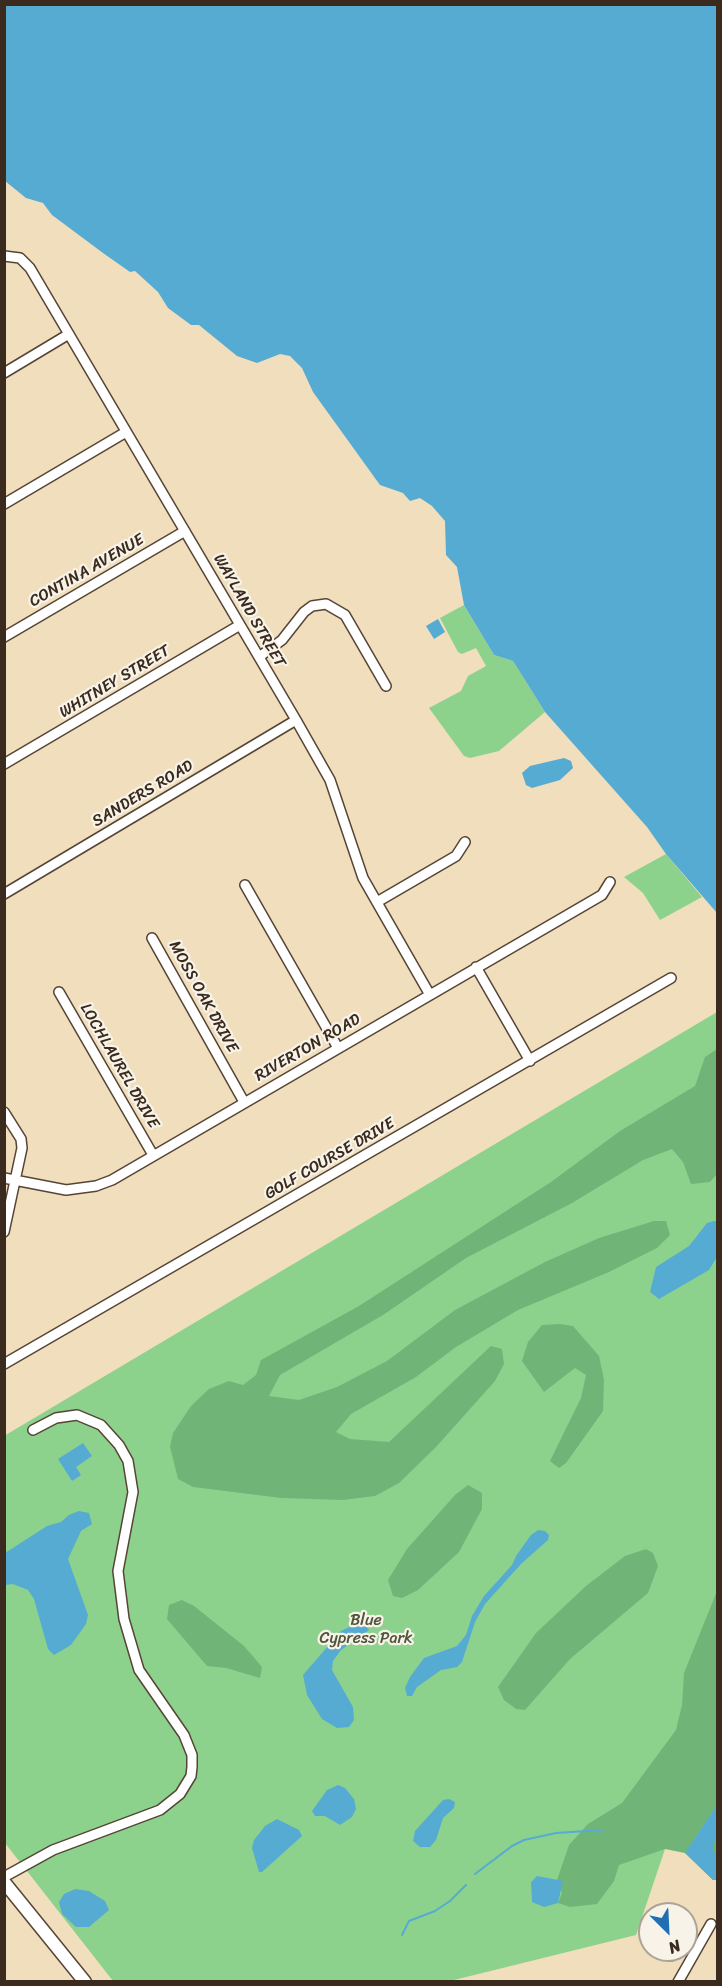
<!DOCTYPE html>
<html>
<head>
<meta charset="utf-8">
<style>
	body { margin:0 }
	#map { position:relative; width:722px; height:1986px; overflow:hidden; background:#f0debd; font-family:Sriracha,sans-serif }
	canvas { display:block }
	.frame { position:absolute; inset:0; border:6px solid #3b2a1e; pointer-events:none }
	.north { position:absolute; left:638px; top:1902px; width:60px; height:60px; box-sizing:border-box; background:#f7f3e8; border:2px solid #aca397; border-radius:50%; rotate:156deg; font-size:16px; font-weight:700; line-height:24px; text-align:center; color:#3b2a1e }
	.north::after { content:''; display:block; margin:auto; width:21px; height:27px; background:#1f6fb2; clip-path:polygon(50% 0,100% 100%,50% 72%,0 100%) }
</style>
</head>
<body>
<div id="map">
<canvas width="722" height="1986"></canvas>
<div class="frame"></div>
<div class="north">N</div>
</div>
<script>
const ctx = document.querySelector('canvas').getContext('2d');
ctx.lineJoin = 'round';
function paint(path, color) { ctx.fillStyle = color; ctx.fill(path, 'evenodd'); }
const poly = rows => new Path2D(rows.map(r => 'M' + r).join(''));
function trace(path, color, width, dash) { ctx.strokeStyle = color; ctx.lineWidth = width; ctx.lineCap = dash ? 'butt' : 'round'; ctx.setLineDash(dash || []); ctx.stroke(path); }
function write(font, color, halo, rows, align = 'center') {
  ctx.font = font + ' Sriracha,sans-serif'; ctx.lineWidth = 4.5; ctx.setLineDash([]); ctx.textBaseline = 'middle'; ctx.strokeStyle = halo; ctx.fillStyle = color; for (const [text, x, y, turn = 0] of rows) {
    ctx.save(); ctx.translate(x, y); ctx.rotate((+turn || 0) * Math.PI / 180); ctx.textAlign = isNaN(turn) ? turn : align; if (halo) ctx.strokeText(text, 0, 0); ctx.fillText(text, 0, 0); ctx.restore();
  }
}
paint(poly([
	[464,605,494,655,513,661,545,712,499,751,470,758,464,756,429,708,461,691,468,676,486,666,476,648,462,654,458,652,440,618],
	[666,854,702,897,660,920,643,893,624,877],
	[717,1012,717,1695,636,1935,450,1981,113,1981,5,1843,4,1436]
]), '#8cd28d');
paint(poly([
	[717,1049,717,1174,710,1182,691,1184,683,1162,672,1149,643,1160,572,1203,466,1258,383,1315,280,1375,269,1396,299,1400,337,1387,387,1361,455,1310,545,1262,599,1238,654,1221,666,1221,670,1235,657,1248,609,1272,518,1310,456,1347,416,1377,351,1414,336,1432,350,1439,389,1442,491,1346,502,1349,504,1364,495,1381,436,1447,399,1483,375,1496,343,1500,281,1498,193,1487,178,1479,170,1447,173,1433,191,1406,209,1389,229,1381,243,1385,256,1375,261,1360,359,1306,551,1182,620,1131,695,1086,705,1057],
	[560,1324,573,1326,599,1356,604,1380,603,1411,566,1463,559,1468,550,1461,581,1398,586,1375,575,1368,544,1392,522,1361,528,1342,542,1325],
	[468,1485,482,1493,482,1509,459,1552,418,1590,402,1598,393,1596,388,1580,407,1549,455,1495],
	[646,1549,653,1553,658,1566,648,1593,570,1659,525,1710,516,1709,504,1700,498,1687,536,1633,586,1586,625,1556],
	[717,1591,717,1880,713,1880,685,1853,665,1849,619,1865,614,1881,597,1904,570,1907,558,1903,562,1893,557,1880,569,1845,588,1824,622,1803,676,1730,682,1705,684,1673],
	[182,1600,194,1606,244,1646,262,1667,260,1678,226,1668,207,1666,167,1619,169,1605]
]), '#71b478');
paint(poly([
	[4,5,717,5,717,913,666,854,647,827,545,712,513,661,494,655,464,605,457,567,446,555,445,521,432,506,420,498,410,501,403,493,380,485,313,392,302,368,290,356,280,354,257,363,237,356,199,325,191,325,168,308,158,292,135,271,130,272,103,253,52,215,43,203,26,198,5,181],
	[438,619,445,632,434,639,426,626],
	[564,758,571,761,573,768,560,780,532,788,526,785,522,773,530,766],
	[714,1221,717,1221,717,1257,709,1270,659,1299,650,1292,656,1267,689,1246,707,1223],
	[83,1443,92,1456,76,1467,81,1475,72,1481,58,1459],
	[79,1511,89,1513,92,1524,81,1531,68,1559,88,1615,86,1624,71,1645,54,1655,48,1649,34,1599,28,1590,13,1584,5,1585,5,1553,47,1526,61,1522,69,1515],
	[538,1530,545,1531,549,1535,548,1540,521,1564,485,1604,475,1622,462,1662,457,1667,441,1670,417,1687,412,1696,407,1696,405,1688,410,1677,424,1658,457,1646,466,1635,472,1616,484,1596,512,1565,516,1556,531,1535],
	[362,1621,369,1630,341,1650,333,1661,332,1670,353,1707,354,1720,349,1727,337,1728,322,1719,307,1695,303,1675,341,1631],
	[338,1785,345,1788,354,1799,356,1809,352,1817,340,1825,325,1816,315,1816,312,1811,327,1790],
	[449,1799,455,1802,454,1808,443,1818,436,1840,430,1847,420,1847,413,1841,415,1831,443,1800],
	[717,1805,717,1838,714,1842,714,1852,717,1855,717,1880,713,1880,685,1853],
	[277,1819,299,1830,302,1836,262,1872,259,1872,252,1848,254,1840,265,1826],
	[537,1876,563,1881,558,1903,544,1907,532,1902,531,1882],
	[75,1889,89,1891,105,1901,109,1910,89,1927,76,1927,62,1914,59,1902,64,1894]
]), '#56abd2');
trace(poly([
	[475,1874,512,1846,524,1840,556,1833,602,1830],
	[402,1935,409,1921,435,1911,450,1901,466,1885]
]), '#56abd2', 2);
const minor = poly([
	[4,256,20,258,30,268,296,720,330,780,363,878,430,995],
	[4,373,69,334],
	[4,504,126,432],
	[4,637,185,531],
	[259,657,282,640,304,612,312,606,326,604,345,615,386,686],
	[4,764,240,625],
	[245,885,338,1048],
	[4,894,296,720],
	[377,902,456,856,465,842],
	[152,938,244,1102],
	[476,967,530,1061],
	[59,992,153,1155],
	[4,1112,21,1139,22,1148,4,1232],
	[4,1178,66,1190,96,1186,112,1180,602,895,610,882],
	[4,1364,671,978],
	[4,1877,53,1850,160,1810,180,1794,191,1776,192,1767,192,1755,184,1735,139,1670,124,1619,118,1571,133,1492,128,1461,119,1445,101,1425,77,1415,56,1418,33,1430],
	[678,1982,711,1924]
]);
const tertiary = poly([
	[4,1882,85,1982]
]);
trace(minor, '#564536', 12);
trace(tertiary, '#564536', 15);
trace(minor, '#fff', 9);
trace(tertiary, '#fff', 12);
write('16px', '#3b2a1e', '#f7f3e8', [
	["CONTINA AVENUE",87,571,-30],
	["WAYLAND STREET",249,611,60],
	["WHITNEY STREET",115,682,-31],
	["SANDERS ROAD",143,794,-31],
	["MOSS OAK DRIVE",203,997,61],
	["RIVERTON ROAD",308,1048,-30],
	["LOCHLAUREL DRIVE",119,1066,60],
	["GOLF COURSE DRIVE",330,1159,-30]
]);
write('16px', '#4f543a', '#f7f3e8', [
	["Blue",366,1621],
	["Cypress Park",366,1639]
]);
</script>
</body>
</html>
